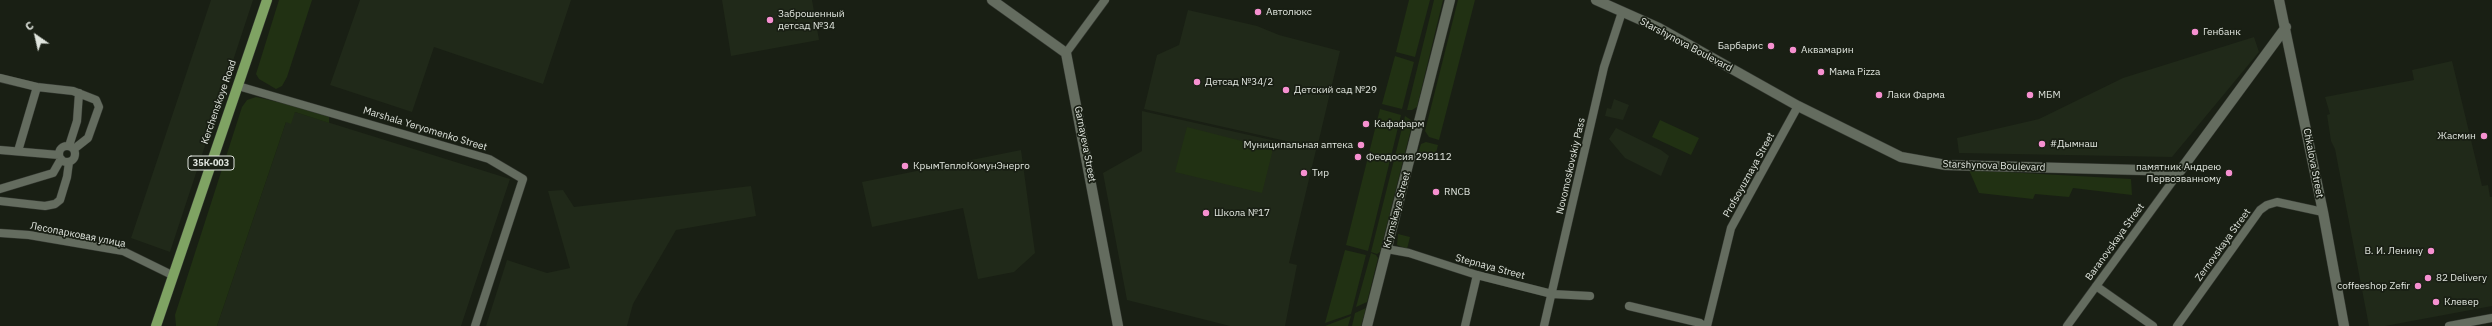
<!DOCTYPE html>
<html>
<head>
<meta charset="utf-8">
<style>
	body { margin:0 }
	#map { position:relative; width:2492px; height:326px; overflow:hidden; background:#191f14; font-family:"IBM Plex Sans",sans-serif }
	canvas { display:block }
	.north { position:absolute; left:16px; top:16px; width:40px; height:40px; -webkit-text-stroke:3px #191f14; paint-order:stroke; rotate:326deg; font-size:11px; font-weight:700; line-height:16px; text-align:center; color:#e0e5de }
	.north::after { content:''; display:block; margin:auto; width:14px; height:18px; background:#e0e5de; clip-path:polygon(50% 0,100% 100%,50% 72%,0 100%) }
</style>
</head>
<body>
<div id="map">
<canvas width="2492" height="326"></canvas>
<div class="north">С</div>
</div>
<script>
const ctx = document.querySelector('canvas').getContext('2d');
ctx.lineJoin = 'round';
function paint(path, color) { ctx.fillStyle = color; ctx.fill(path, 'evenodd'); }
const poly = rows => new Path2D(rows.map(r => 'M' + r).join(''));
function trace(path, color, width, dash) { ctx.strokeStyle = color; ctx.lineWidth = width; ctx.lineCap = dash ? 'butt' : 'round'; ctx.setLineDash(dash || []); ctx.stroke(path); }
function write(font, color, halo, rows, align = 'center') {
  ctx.font = font + ' "IBM Plex Sans",sans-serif'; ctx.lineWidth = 3.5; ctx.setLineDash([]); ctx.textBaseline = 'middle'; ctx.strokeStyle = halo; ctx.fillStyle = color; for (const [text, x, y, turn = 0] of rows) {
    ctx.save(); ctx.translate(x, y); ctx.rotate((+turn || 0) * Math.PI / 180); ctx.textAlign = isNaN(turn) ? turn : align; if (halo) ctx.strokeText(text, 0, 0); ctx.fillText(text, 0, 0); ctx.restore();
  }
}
paint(poly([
	[211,0,253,0,170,252,131,238],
	[360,0,571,0,543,84,434,47,412,112,330,85],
	[722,0,812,0,819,40,731,56],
	[1188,10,1257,26,1279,35,1340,51,1317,148,1144,109,1157,55,1179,45],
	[2254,37,2259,52,2172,157,1959,153,1957,138,2039,119,2123,78],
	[2452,61,2482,186,2488,185,2490,197,2492,197,2492,306,2385,326,2369,326,2335,149,2331,141,2327,115,2330,114,2325,97,2414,80,2412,70],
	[1614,99,1629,105,1623,120,1605,116,1607,108,1611,109],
	[1142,111,1316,150,1289,263,1297,265,1285,326,1230,326,1127,300,1103,173,1142,151],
	[295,112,510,179,461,326,217,326,286,122],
	[1616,128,1661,150,1669,156,1661,176,1625,158,1609,139],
	[1021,150,1035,253,1014,272,978,279,963,208,872,227,862,182],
	[751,186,756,216,676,230,633,304,627,326,486,326,507,260,547,273,570,268,548,191,563,190,574,207]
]), '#202919');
paint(poly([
	[279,0,312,0,287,77,282,86,276,89,259,79,256,74],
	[1409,0,1430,0,1415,57,1396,52],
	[1434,0,1443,0,1417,107,1412,110,1407,110],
	[1458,0,1475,0,1439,140,1429,137,1425,131],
	[1395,56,1414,62,1402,109,1382,104],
	[256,97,296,106,329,116,329,123,295,112,291,124,286,122,217,326,176,326,175,315,242,107,247,100],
	[1380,109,1401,115,1368,251,1346,245],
	[1405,116,1411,120,1412,125,1380,252,1377,254,1371,252],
	[1660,120,1699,138,1691,155,1652,137],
	[1187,127,1273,149,1262,193,1175,172],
	[1426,142,1438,145,1436,153,1430,156,1418,153,1421,144],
	[1969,170,2131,179,2132,195,2073,188,2069,197,2035,194,2033,199,1979,193],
	[1398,234,1410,237,1407,249,1397,245],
	[1345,250,1366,255,1351,314,1325,323],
	[1371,253,1376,255,1378,258,1367,302,1356,307],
	[1366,308,1361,326,1352,326,1355,313],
	[1351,316,1348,326,1325,326]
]), '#213113');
const street = poly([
	[1066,53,1105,0],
	[0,78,37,87,73,91,96,100,99,107,88,138,74,149],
	[238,86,489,159,523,179,475,326],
	'59 154a8 8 0 1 1 16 0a8 8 0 1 1-16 0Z',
	[69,146,77,121,79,93],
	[0,150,59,155],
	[18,151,37,87],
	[0,189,53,173,61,159],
	[0,201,45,206,55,204,60,200,67,177,69,162],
	[0,233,29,235,123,251,172,275],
	[1387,249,1409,253,1477,275,1552,294,1590,296],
	[2096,286,2153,326],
	[1629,306,1700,323,1704,326],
	[1465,326,1477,275],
	[1544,326,1604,67,1622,12],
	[1707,326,1731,228,1798,106],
	[2067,326,2180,171],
	[2177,326,2260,210,2267,205,2277,202,2323,212],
	[2449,326,2492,318]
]);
const secondary = poly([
	[992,0,1066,53,1118,326],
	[1596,0,1659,28,1798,106,1901,157,1946,165,2180,171,2286,27],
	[2279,0,2323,212,2344,326],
	[1367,326,1450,0]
]);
const primary = poly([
	[156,326,267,0]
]);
trace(street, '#353932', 9);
trace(secondary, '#353932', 11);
trace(primary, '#353932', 11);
trace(street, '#646c5f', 8);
trace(secondary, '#646c5f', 10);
trace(primary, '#7fa363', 10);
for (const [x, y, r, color] of [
	[1258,12,4,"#f690d0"],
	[770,20,4,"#f690d0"],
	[2195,32,4,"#f690d0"],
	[1771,46,4,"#f690d0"],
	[1793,50,4,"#f690d0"],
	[1821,72,4,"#f690d0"],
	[1197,82,4,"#f690d0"],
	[1286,90,4,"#f690d0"],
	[1879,95,4,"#f690d0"],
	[2030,95,4,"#f690d0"],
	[1366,124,4,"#f690d0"],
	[2484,136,4,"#f690d0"],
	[2042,144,4,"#f690d0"],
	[1361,145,4,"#f690d0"],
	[1358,157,4,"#f690d0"],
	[905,166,4,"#f690d0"],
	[1304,173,4,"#f690d0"],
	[2229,173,4,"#f690d0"],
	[1436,192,4,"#f690d0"],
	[1206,213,4,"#f690d0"],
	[2431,251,4,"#f690d0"],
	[2428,278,4,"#f690d0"],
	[2418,286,4,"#f690d0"],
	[2436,302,4,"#f690d0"]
]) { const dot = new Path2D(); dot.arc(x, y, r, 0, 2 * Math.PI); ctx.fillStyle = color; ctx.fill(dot); trace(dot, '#191f14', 1.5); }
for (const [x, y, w] of [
	[211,163,46]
]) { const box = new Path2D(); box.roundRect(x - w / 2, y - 7, w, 14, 3); ctx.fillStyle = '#191f14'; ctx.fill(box); trace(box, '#e0e5de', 1); }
write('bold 9px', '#e0e5de', null, [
	["35К-003",211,163]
]);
write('10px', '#e0e5de', '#191f14', [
	["Автолюкс",1266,12],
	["Заброшенный",778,14],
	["детсад №34",778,26],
	["Генбанк",2203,32],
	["Барбарис",1763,46,"right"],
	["Аквамарин",1801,50],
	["Мама Pizza",1829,72],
	["Детсад №34/2",1205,82],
	["Детский сад №29",1294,90],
	["Лаки Фарма",1887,95],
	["МБМ",2038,95],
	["Кафафарм",1374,124],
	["Жасмин",2476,136,"right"],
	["#Дымнаш",2050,144],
	["Муниципальная аптека",1353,145,"right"],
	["Феодосия 298112",1366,157],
	["КрымТеплоКомунЭнерго",913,166],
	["памятник Андрею",2221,167,"right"],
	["Первозванному",2221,179,"right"],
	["Тир",1312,173],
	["RNCB",1444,192],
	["Школа №17",1214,213],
	["В. И. Ленину",2423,251,"right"],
	["82 Delivery",2436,278],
	["coffeeshop Zefir",2410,286,"right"],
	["Клевер",2444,302]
], 'left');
write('10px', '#e0e5de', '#191f14', [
	["Starshynova Boulevard",1686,45,28],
	["Kerchenskoye Road",219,102,-71],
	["Marshala Yeryomenko Street",425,129,17],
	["Garnayeva Street",1085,144,79],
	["Chkalova Street",2313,163,79],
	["Novomoskovskiy Pass",1571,166,-77],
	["Starshynova Boulevard",1994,166,2],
	["Profsoyuznaya Street",1749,175,-61],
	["Krymskaya Street",1397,210,-75],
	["Лесопарковая улица",78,235,11],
	["Baranovskaya Street",2115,242,-54],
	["Zernovskaya Street",2223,245,-54],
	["Stepnaya Street",1490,267,15]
]);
</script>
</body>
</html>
